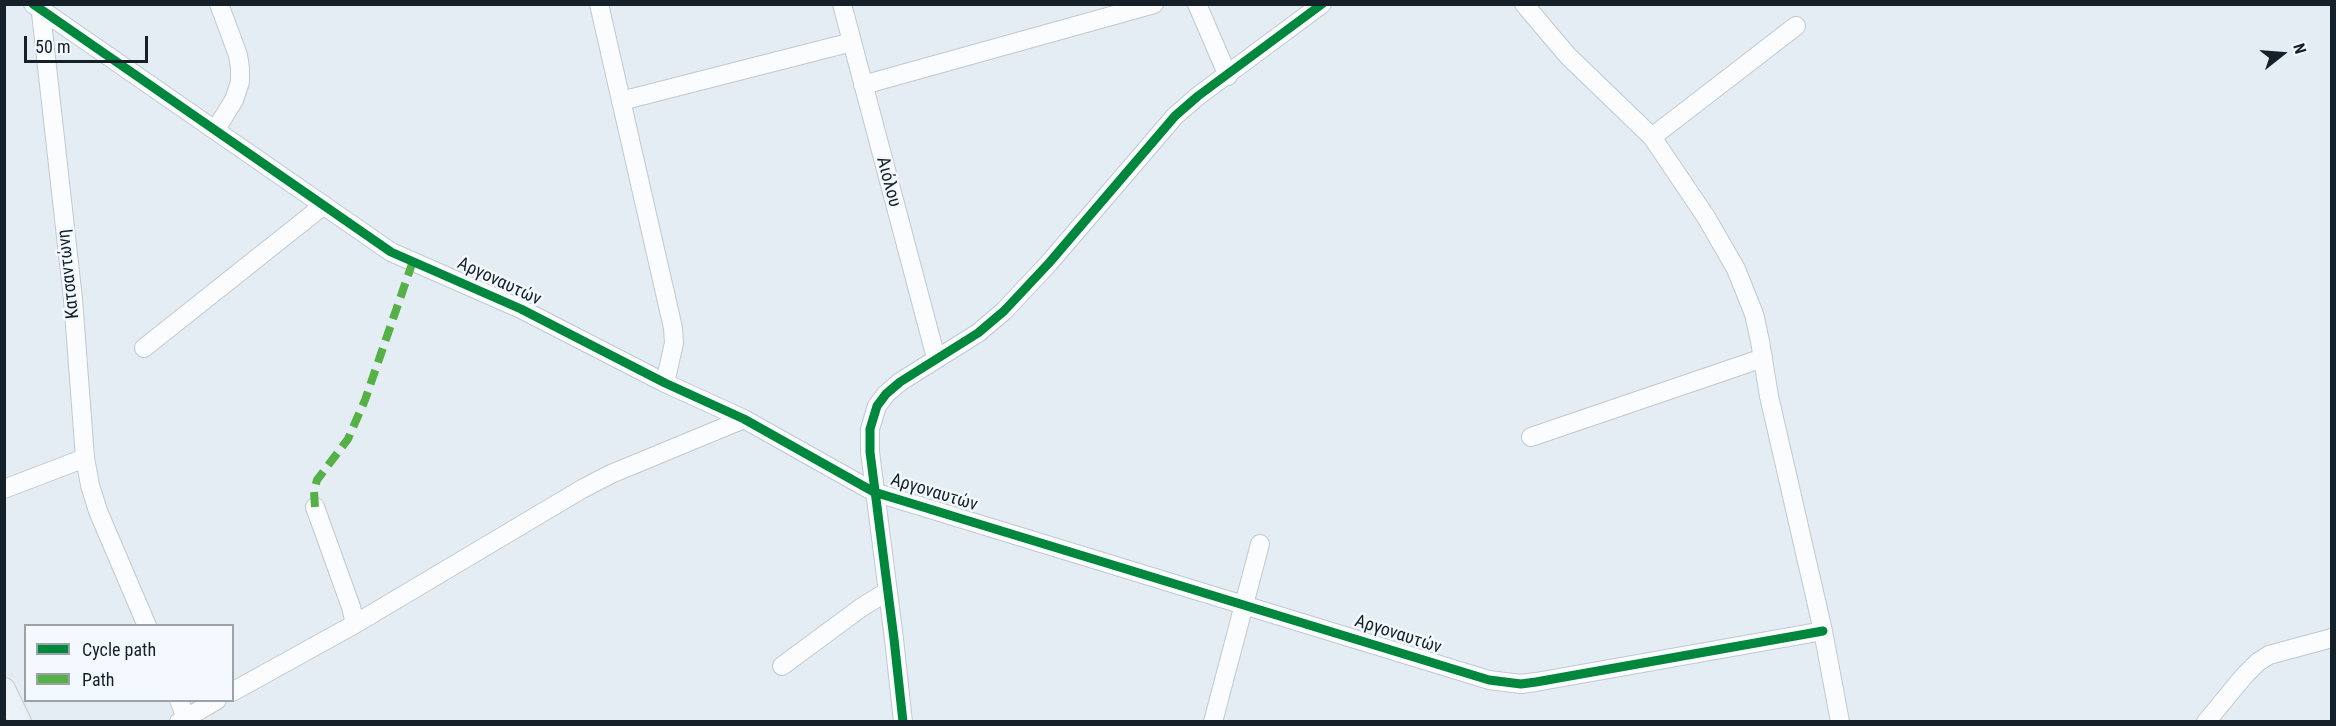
<!DOCTYPE html>
<html>
<head>
<meta charset="utf-8">
<style>
	body { margin:0 }
	#map { position:relative; width:2336px; height:726px; overflow:hidden; background:#e4edf4; font-family:"Roboto Condensed",sans-serif }
	canvas { display:block }
	.frame { position:absolute; inset:0; border:6px solid #162028; pointer-events:none }
	.legend { position:absolute; left:24px; top:624px; width:210px; height:78px; box-sizing:border-box; background:#f3f9fe; border:2px solid #9ba2a8; margin:0; padding:8px 10px; list-style:none; font-size:18px; color:#162028 }
	.legend li { display:flex; align-items:center; gap:12px; height:30px }
	.legend b { width:30px; border:2px solid #9ba2a8 }
	.north { position:absolute; left:2252px; top:24px; width:60px; height:60px; -webkit-text-stroke:4px #f3f9fe; paint-order:stroke; rotate:73deg; font-size:16px; font-weight:700; line-height:24px; text-align:center; color:#162028 }
	.north::after { content:''; display:block; margin:auto; width:21px; height:27px; background:#162028; clip-path:polygon(50% 0,100% 100%,50% 72%,0 100%) }
	.scale { position:absolute; left:24px; top:36px; width:124px; height:27px; box-sizing:border-box; border:3px solid #162028; border-top:0; padding-left:8px; font-size:18px; line-height:21px; white-space:nowrap; color:#162028; -webkit-text-stroke:4px #f3f9fe; paint-order:stroke }
</style>
</head>
<body>
<div id="map">
<canvas width="2336" height="726"></canvas>
<div class="frame"></div>
<ul class="legend">
<li><b style="height:8px;background:#00873e"></b>Cycle path</li>
<li><b style="height:8px;background:#55b145"></b>Path</li>
</ul>
<div class="north">N</div>
<div class="scale">50 m</div>
</div>
<script>
const ctx = document.querySelector('canvas').getContext('2d');
ctx.lineJoin = 'round';
const poly = rows => new Path2D(rows.map(r => 'M' + r).join(''));
function trace(path, color, width, dash) { ctx.strokeStyle = color; ctx.lineWidth = width; ctx.lineCap = dash ? 'butt' : 'round'; ctx.setLineDash(dash || []); ctx.stroke(path); }
function write(font, color, halo, rows, align = 'center') {
  ctx.font = font + ' "Roboto Condensed",sans-serif'; ctx.lineWidth = 5; ctx.setLineDash([]); ctx.textBaseline = 'middle'; ctx.strokeStyle = halo; ctx.fillStyle = color; for (const [text, x, y, turn = 0] of rows) {
    ctx.save(); ctx.translate(x, y); ctx.rotate((+turn || 0) * Math.PI / 180); ctx.textAlign = isNaN(turn) ? turn : align; if (halo) ctx.strokeText(text, 0, 0); ctx.fillText(text, 0, 0); ctx.restore();
  }
}
const minor = poly([
	[33,4,391,252,521,309,665,383,744,419,874,492,1489,680,1521,684,1536,682,1823,631],
	[599,4,673,328,674,343,665,383],
	[842,4,936,358],
	[1197,4,1228,76],
	[1524,4,1568,56,1652,137,1706,217,1736,269,1754,314,1760,341,1769,396,1823,631,1840,722],
	[863,85,1154,4],
	[621,101,852,42],
	[216,129,234,100,240,82,240,68,238,55,219,4],
	[1652,137,1796,26],
	[144,348,324,205],
	[1531,437,1763,358],
	[85,458,90,485,98,511,147,626],
	[4,489,85,458,73,299,40,4],
	[315,507,351,607,355,624],
	[782,666,862,607,888,591],
	[232,692,355,624,582,489,611,474,744,419],
	[179,700,186,718],
	[179,722,217,700],
	[903,722,894,639,870,452,870,429,877,406,886,394,900,382,978,333,1004,311,1049,263,1175,116,1198,96,1322,4],
	[1213,722,1260,544],
	[2206,722,2244,676,2258,662,2269,655,2332,638]
]);
const major = poly([
	[4,689,20,722]
]);
trace(minor, '#c0c9d0', 20);
trace(major, '#c2c8cc', 24);
trace(minor, '#fbfcfd', 18);
trace(major, '#ecf1f6', 22);
trace(poly([
	[315,507,314,491,317,480,348,439,365,400,413,261]
]), '#55b145', 8, [15, 8]);
trace(poly([
	[33,4,391,252,521,309,665,383,744,419,874,492,1489,680,1521,684,1536,682,1823,631],
	[903,722,894,639,870,452,870,429,877,406,886,394,900,382,978,333,1004,311,1049,263,1175,116,1198,96,1322,4]
]), '#00873e', 9);
write('18px', '#162028', '#f3f9fe', [
	["Αιόλου",888,182,75],
	["Κατσαντώνη",69,274,-96],
	["Αργοναυτών",499,282,25],
	["Αργοναυτών",934,493,17],
	["Αργοναυτών",1398,635,18]
]);
</script>
</body>
</html>
